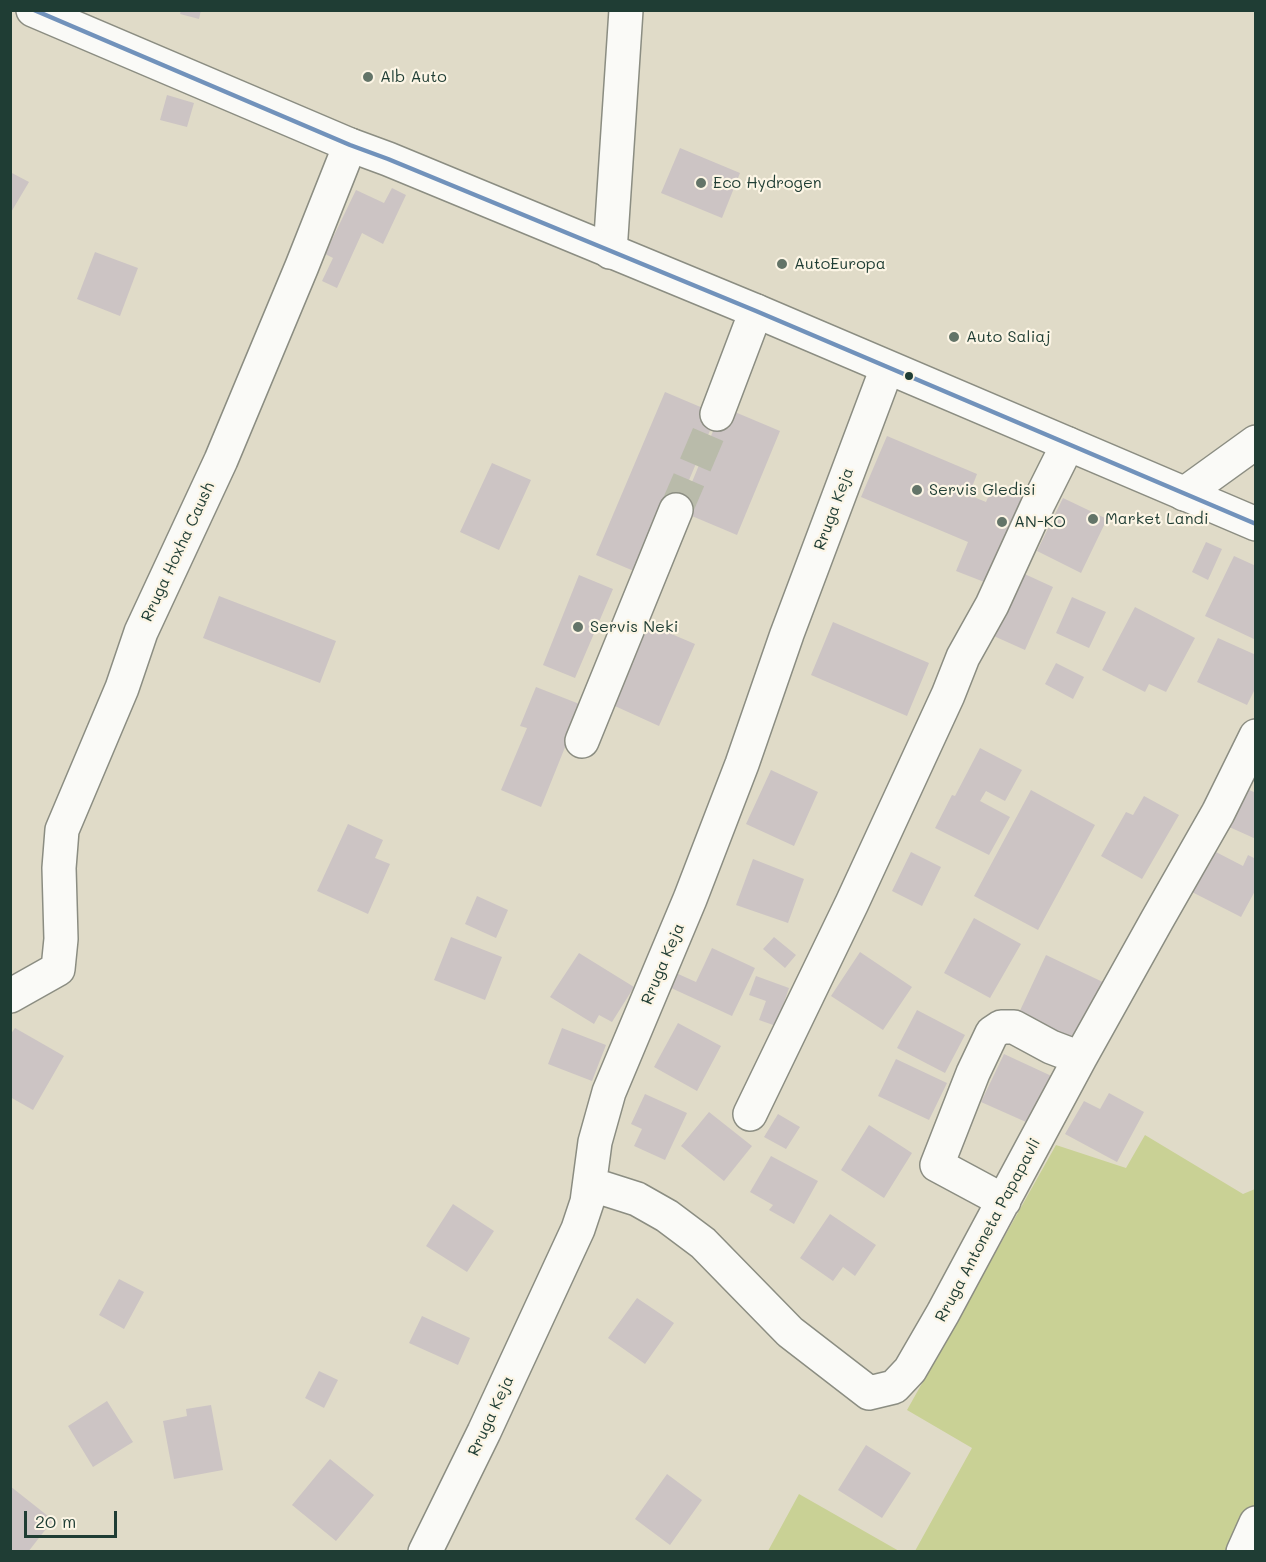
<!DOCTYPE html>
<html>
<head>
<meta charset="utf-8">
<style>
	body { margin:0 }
	#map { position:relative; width:1266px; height:1562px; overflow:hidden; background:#e0dbc8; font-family:Mali,sans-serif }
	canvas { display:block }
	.frame { position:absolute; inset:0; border:12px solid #1f3d34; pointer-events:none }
	.scale { position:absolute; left:24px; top:1511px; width:93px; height:27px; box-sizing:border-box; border:3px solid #1f3d34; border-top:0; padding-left:8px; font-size:18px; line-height:21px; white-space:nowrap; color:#1f3d34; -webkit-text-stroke:4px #fcf5e5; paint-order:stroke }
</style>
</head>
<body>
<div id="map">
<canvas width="1266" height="1562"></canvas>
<div class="frame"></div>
<div class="scale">20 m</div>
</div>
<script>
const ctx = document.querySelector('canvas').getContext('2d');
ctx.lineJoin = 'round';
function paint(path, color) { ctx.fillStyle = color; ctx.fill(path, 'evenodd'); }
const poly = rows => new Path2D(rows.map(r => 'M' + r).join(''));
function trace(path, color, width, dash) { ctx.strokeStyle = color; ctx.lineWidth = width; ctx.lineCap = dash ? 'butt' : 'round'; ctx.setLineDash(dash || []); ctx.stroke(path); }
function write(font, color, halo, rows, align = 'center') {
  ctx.font = font + ' Mali,sans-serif'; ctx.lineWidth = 4.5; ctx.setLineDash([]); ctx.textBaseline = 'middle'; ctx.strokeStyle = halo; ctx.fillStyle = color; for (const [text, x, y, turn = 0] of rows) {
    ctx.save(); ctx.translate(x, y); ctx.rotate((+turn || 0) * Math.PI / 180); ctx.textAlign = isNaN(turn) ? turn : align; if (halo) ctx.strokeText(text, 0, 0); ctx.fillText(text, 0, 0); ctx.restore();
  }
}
paint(poly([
	[1145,1135,1243,1194,1255,1189,1255,1551,915,1551,972,1448,907,1410,1056,1145,1126,1168],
	[799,1494,899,1551,768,1551]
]), '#c9d195');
paint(poly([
	[181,10,201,10,199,19,180,14],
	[167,95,194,103,187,127,160,120],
	[680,148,740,173,722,218,661,193],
	[10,172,29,182,10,214],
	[392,188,406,195,383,244,362,233,337,288,322,281,333,258,325,254,356,190,384,203],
	[95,252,138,268,120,316,77,299],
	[665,392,717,414,648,577,596,555],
	[723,407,780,431,737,535,680,511],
	[887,436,977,474,969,495,986,502,993,486,1033,502,997,587,956,571,968,542,861,497],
	[492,463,531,480,499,550,460,532],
	[1063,498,1107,519,1081,573,1037,551],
	[1206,542,1222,549,1208,580,1192,572],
	[1234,556,1256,566,1256,640,1205,616],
	[1018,571,1053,587,1025,650,987,633],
	[579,575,613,589,575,678,543,665],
	[219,596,336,641,320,683,203,638],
	[1072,597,1106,612,1089,648,1056,633],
	[1135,607,1195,638,1166,692,1149,684,1145,692,1102,670],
	[641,621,695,644,659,726,606,702],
	[833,622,929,663,907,716,811,675],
	[1218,638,1256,655,1256,687,1247,705,1197,682],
	[1056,663,1084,677,1073,699,1045,684],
	[536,687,582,705,541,807,501,790,527,728,520,726],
	[980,748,1022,770,1005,801,986,791,980,801,1010,817,989,855,935,828,952,795,955,796],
	[771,770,818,792,794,846,746,824],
	[1245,788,1256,793,1256,839,1227,826],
	[1031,790,1095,825,1038,930,974,896],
	[1144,796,1179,815,1142,879,1101,856,1126,812,1133,815],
	[348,824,383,840,375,858,390,864,368,914,317,891],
	[1214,851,1243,866,1248,855,1256,859,1256,889,1241,917,1192,892],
	[911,852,941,867,922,906,892,891],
	[753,859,804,879,788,923,736,905],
	[477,896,508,910,496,938,465,924],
	[974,918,1021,944,990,998,944,973],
	[451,937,502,957,485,1000,434,980],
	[774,937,796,955,785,968,763,949],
	[712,948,755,968,732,1016,669,987,676,973,696,982],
	[860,952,912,987,883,1030,831,996],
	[579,953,634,987,612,1022,599,1015,594,1024,550,997],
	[1046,955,1107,984,1078,1045,1017,1017],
	[756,976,789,988,776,1026,759,1020,766,1001,749,995],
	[917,1010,965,1035,945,1073,897,1048],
	[678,1023,721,1046,697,1091,654,1067],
	[15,1028,64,1056,33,1110,10,1097,10,1035],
	[562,1028,606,1045,592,1081,548,1064],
	[1004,1054,1058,1079,1035,1126,981,1102],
	[896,1059,947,1083,929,1120,878,1096],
	[1109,1093,1144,1112,1117,1162,1065,1134,1084,1101,1100,1109],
	[645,1094,687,1113,665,1160,634,1146,642,1129,631,1124],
	[709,1112,752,1146,724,1181,681,1146],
	[778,1114,800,1127,786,1149,764,1137],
	[869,1125,912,1153,884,1198,841,1170],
	[771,1156,818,1181,794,1224,769,1210,773,1205,750,1192],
	[453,1204,494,1231,467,1272,426,1246],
	[830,1214,876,1245,855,1276,843,1267,833,1281,800,1258],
	[119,1279,144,1292,124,1329,99,1315],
	[637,1298,674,1323,645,1364,608,1338],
	[422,1316,470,1338,458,1365,409,1343],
	[319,1371,338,1380,324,1408,305,1398],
	[107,1401,133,1442,93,1467,68,1426],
	[211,1405,223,1470,174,1479,163,1421,187,1416,186,1409],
	[866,1445,911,1473,882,1518,838,1490],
	[330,1459,374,1495,336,1541,292,1505],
	[667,1474,702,1500,670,1545,635,1519],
	[10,1486,53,1520,28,1552,10,1552]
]), '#ccc4c4');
trace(poly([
	[676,510,717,414]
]), '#b9bbaa', 33, [33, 16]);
const minor = poly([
	[610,252,626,10],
	[717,414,756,311],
	[1184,494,1256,442],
	[582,741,676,510],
	[10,996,58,969,61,939,59,868,62,830,122,688,141,632,221,460,302,266,350,145],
	[750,1114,852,903,948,695,963,657,992,605,1039,502,1068,444],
	[590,1184,637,1199,667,1216,703,1243,790,1332,869,1393,894,1387,910,1370,943,1313,1080,1058,1157,920,1218,813,1256,736],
	[1004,1201,937,1165,973,1073,992,1033,1001,1027,1014,1027,1051,1047,1080,1058],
	[425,1552,484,1432,578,1229,587,1202,595,1142,609,1092,690,899,742,764,787,634,887,368],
	[1243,1552,1256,1523]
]);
const major = poly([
	[33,10,350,145,388,159,756,311,1256,524]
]);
trace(minor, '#8b8d82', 36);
trace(major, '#8b8d82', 36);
trace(minor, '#fafaf7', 33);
trace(major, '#fafaf7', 33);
trace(poly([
	[34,10,350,145,388,159,756,311,1256,524]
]), '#7192bb', 4.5);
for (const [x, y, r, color] of [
	[368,77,6,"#637468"],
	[701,183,6,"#637468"],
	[782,264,6,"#637468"],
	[954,337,6,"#637468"],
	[909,376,5,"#1f3d34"],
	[917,490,6,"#637468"],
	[1093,519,6,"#637468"],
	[1002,522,6,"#637468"],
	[578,627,6,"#637468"]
]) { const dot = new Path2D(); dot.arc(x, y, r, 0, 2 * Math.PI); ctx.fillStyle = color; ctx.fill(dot); trace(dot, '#fcf5e5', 2); }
write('16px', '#1f3d34', '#fcf5e5', [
	["Alb Auto",380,77],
	["Eco Hydrogen",713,183],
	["AutoEuropa",794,264],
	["Auto Saliaj",966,337],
	["Servis Gledisi",929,490],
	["Market Landi",1105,519],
	["AN-KO",1014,522],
	["Servis Neki",590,627]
], 'left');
write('16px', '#1f3d34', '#fcf5e5', [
	["Rruga Keja",834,509,-70],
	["Rruga Hoxha Caush",178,552,-65],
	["Rruga Keja",663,964,-67],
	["Rruga Antoneta Papapavli",988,1230,-62],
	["Rruga Keja",491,1416,-65]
]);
</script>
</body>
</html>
